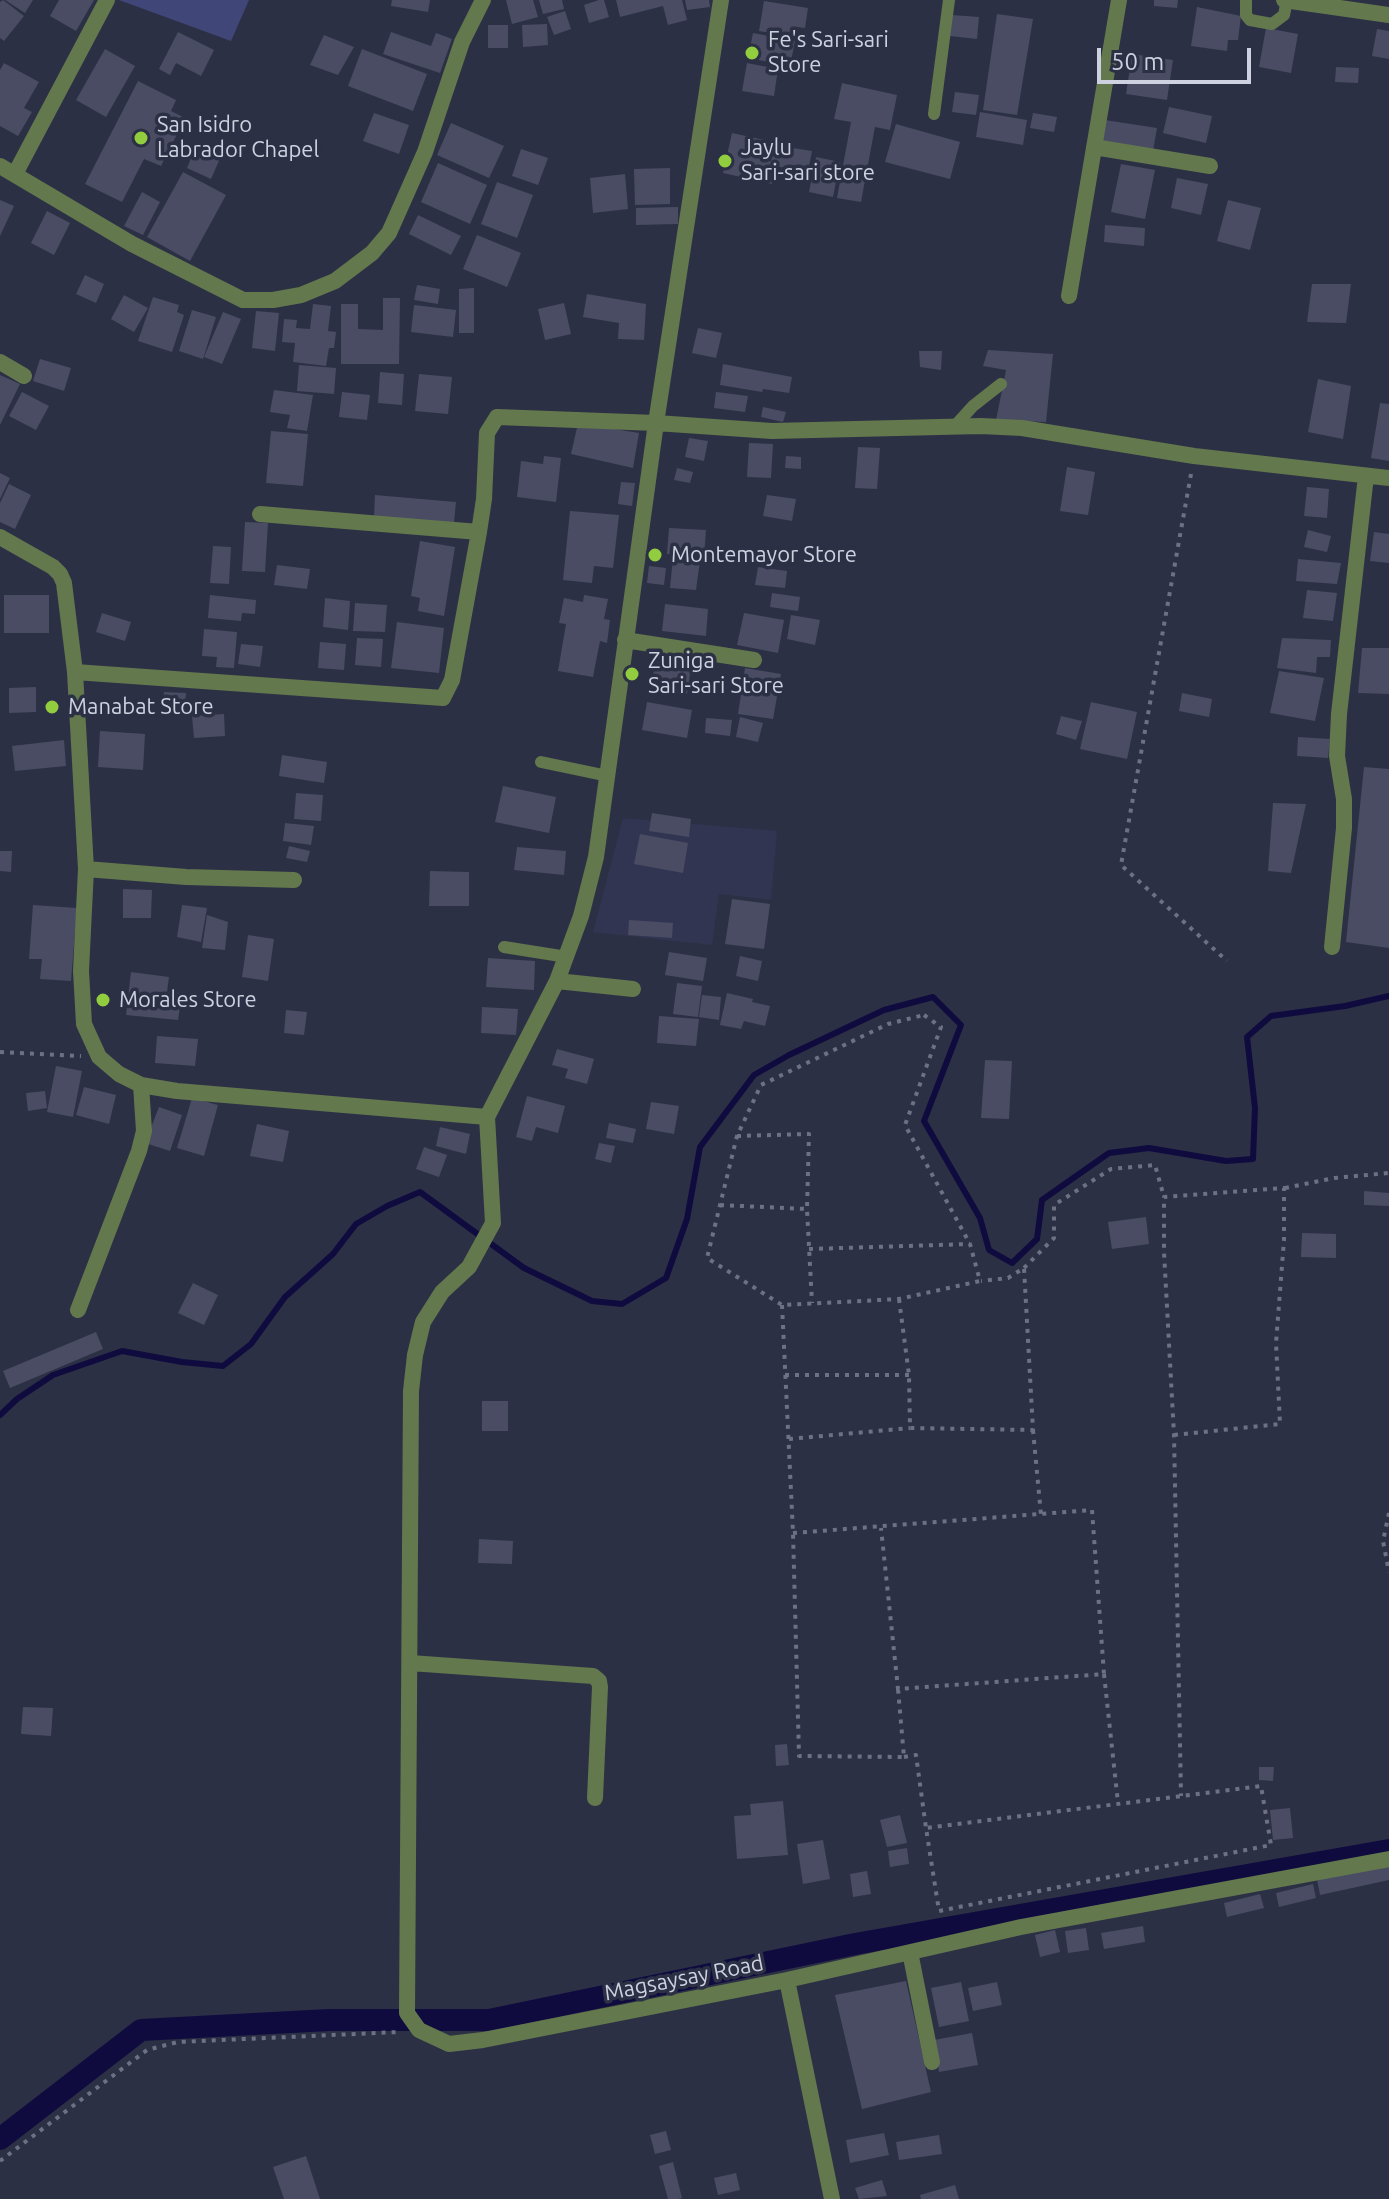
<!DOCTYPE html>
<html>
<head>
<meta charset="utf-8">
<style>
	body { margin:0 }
	#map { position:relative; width:1389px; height:2199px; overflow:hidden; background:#2c3045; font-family:Ubuntu,sans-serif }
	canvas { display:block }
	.scale { position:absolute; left:1097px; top:48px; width:154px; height:36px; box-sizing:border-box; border:4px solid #ced1df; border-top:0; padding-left:10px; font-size:24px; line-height:28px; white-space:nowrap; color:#ced1df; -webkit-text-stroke:6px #2c3045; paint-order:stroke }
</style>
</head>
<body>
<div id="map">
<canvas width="1389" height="2199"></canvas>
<div class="scale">50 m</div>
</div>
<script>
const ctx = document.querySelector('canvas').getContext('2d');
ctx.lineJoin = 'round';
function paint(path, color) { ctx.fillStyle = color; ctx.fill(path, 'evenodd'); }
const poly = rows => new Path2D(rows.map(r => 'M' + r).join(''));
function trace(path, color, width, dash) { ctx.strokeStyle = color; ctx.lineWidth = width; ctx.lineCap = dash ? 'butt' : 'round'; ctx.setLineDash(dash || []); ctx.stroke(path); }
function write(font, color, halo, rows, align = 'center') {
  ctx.font = font + ' Ubuntu,sans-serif'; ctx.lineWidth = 7; ctx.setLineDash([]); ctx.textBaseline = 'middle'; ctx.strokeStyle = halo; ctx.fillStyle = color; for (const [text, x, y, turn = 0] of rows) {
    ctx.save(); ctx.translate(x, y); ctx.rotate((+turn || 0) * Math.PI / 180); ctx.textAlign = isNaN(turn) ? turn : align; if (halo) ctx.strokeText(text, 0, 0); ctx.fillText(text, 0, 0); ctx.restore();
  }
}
paint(poly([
	[623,818,777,831,771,900,719,894,712,945,593,932]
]), '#323551');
paint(poly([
	[119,0,249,0,231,41]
]), '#414678');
trace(poly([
	[0,1415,17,1399,53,1375,122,1351,182,1362,223,1366,251,1344,285,1297,333,1254,356,1224,387,1206,420,1192,524,1268,592,1301,622,1304,666,1278,687,1219,700,1147,754,1075,789,1055,884,1010,933,997,961,1025,924,1121,980,1218,989,1250,1012,1263,1037,1239,1042,1200,1109,1153,1149,1148,1226,1161,1253,1159,1255,1108,1247,1037,1271,1016,1345,1006,1389,996]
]), '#0f0b3f', 6);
trace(poly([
	[0,2139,141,2030,329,2020,489,2020,855,1944,1389,1850]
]), '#0f0b3f', 22);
paint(poly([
	[3,0,24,16,4,41,0,38,0,2],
	[5,0,33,0,25,13],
	[59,0,94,0,76,31,50,16],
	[392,0,430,0,428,12,391,6],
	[506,0,533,0,538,17,512,24],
	[539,0,562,0,564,9,543,14],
	[599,0,604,0,609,17,589,23,584,5],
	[616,0,682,0,687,20,668,25,663,6,620,17],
	[685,0,709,0,710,7,687,10],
	[1154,0,1178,0,1177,8,1154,6],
	[764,1,808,8,805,28,797,27,796,37,759,31],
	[1197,7,1241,16,1238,40,1228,40,1227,51,1191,46],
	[565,11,571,29,554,35,547,17],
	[997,14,1033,19,1017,115,983,110],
	[952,15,979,17,977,39,950,36],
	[547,24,548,45,523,47,522,25],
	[488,25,508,25,508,48,488,48],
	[1266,28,1298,34,1291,73,1259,67],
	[1377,29,1389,31,1389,59,1372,56],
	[178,32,214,50,201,76,176,63,170,75,159,69],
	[391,32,431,46,436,33,452,39,440,73,383,54],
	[753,33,795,41,790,66,748,58],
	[324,35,354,47,338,75,310,65],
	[105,49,135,66,106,117,76,100],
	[362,49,427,74,413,111,348,86],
	[1132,54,1173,60,1167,100,1126,94],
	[4,63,39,82,24,108,32,112,18,136,0,126,0,70],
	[747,63,778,69,774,96,742,91],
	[1336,67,1359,68,1358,83,1335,82],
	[138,81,176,100,171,111,185,118,161,166,144,159,122,202,85,184],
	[842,83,897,95,890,130,875,127,861,202,837,198,851,122,834,119],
	[955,92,979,95,976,115,952,112],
	[1169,107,1212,116,1206,143,1163,133],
	[980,112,1027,120,1023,145,976,137],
	[374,113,409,125,399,154,363,141],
	[1033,113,1057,117,1054,132,1030,128],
	[1105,120,1157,128,1153,151,1102,143],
	[451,123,504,146,489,178,437,155],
	[896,124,960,142,950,179,885,162],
	[732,133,769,141,765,160,771,161,774,145,812,151,808,172,775,166,772,184,723,173],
	[197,144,222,154,211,179,187,168],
	[521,149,548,158,538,185,512,176],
	[816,157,840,162,833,197,809,192],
	[438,163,487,185,470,224,421,202],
	[1121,164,1155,170,1145,219,1111,212],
	[670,168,670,204,635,205,634,169],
	[183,172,226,195,190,261,147,237],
	[625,174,628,209,593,213,590,178],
	[1177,178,1208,184,1201,215,1171,208],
	[497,182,533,195,517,238,481,224],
	[142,192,160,202,143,235,124,226],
	[0,200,14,206,0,236],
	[1228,200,1261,208,1250,250,1217,241],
	[678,207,678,224,636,225,636,208],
	[47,211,70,223,54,255,31,243],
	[418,215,461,236,451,255,409,234],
	[1105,225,1145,228,1144,246,1104,242],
	[477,235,521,253,507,287,463,269],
	[85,275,104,284,96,303,76,294],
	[1312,284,1351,284,1346,323,1307,322],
	[417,285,440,289,438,304,414,300],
	[474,288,474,333,459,333,459,289],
	[587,294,646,304,644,340,618,339,619,323,583,317],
	[124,295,148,308,134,332,111,319],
	[153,297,179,305,177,312,184,315,172,352,138,341],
	[383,298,400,298,399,364,341,364,341,304,358,304,358,329,383,330],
	[564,303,571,334,545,340,538,309],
	[313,304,331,306,328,331,336,332,334,348,329,348,326,366,293,362,295,343,282,342,284,319,297,320,296,328,310,329],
	[414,305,456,310,453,337,411,332],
	[192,310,216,317,203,359,179,351],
	[256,311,279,313,275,351,252,348],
	[223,312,241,319,222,364,204,357],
	[698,328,722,333,716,358,692,353],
	[988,350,1053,354,1046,422,996,420,1006,370,983,366],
	[919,351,942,351,941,370,920,367],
	[40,359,71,368,64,391,33,381],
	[723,364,792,377,789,393,763,389,762,392,720,385],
	[299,365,336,368,334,394,297,391],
	[380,372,404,374,402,405,378,403],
	[419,374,452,377,448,414,415,411],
	[0,375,20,384,0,425],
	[1318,379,1351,386,1343,439,1308,432],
	[274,390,313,395,307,431,287,428,290,415,270,412],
	[22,392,49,406,36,430,9,416],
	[342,392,370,395,367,420,339,417],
	[716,392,748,396,745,412,714,408],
	[1380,403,1389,404,1389,461,1371,458],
	[763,407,786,412,783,422,761,417],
	[578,423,639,433,633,468,571,454],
	[271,431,308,434,303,486,266,483],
	[689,438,708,441,704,461,685,457],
	[749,443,773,444,771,478,747,477],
	[858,447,880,448,877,489,855,488],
	[544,456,561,458,556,502,517,497,521,461,543,464],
	[786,456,801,457,801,469,785,468],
	[1067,467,1095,472,1088,515,1060,511],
	[677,468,693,472,690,483,674,480],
	[0,473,10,478,0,499],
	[621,482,635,483,632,506,618,504],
	[9,484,31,495,15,529,0,522,0,503],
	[1307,487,1329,489,1327,518,1304,516],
	[375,495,456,502,454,523,374,517],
	[767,495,796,499,792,521,763,516],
	[570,511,619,515,613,568,594,566,592,583,563,580],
	[245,522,268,523,265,572,242,571],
	[669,528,706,530,704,557,667,554],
	[1308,530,1331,536,1327,552,1304,547],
	[1374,532,1389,534,1389,563,1370,561],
	[420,541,455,547,444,616,418,611,420,598,411,596],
	[213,546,231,547,229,584,210,583],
	[673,558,700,561,696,590,670,588],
	[1298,559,1341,563,1337,584,1296,581],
	[277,565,310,569,307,589,274,585],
	[649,566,666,568,664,585,647,583],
	[758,567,787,571,785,588,755,585],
	[1307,590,1337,593,1333,621,1303,618],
	[772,593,800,597,798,611,770,607],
	[4,595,49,595,49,633,4,633],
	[210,595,256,600,255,614,242,613,241,621,208,618],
	[584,595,608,599,604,619,610,620,607,643,600,641,593,677,558,671,566,624,559,623,564,598,583,602],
	[325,598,350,601,348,630,323,627],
	[355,603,387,605,385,632,353,631],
	[665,604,708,609,706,636,662,631],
	[102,613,131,622,125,641,96,632],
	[744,613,784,620,778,653,737,645],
	[791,615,820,620,815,645,787,639],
	[397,622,444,628,439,673,391,668],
	[204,629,237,632,234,668,216,667,217,657,202,656],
	[357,638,383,639,381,667,355,665],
	[1282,638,1331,640,1330,657,1317,657,1316,673,1277,668],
	[320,642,346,644,344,670,318,668],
	[241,644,263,646,260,667,238,664],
	[1362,648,1389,648,1389,694,1358,693],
	[655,662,691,667,687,694,651,689],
	[745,668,781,674,773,719,738,714],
	[1279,671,1324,678,1315,721,1270,713],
	[36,687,36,712,9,713,9,688],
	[164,692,186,693,184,715,162,714],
	[1182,693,1212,699,1209,717,1179,711],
	[647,702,692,710,687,738,642,730],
	[1091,702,1137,712,1127,759,1080,749],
	[224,714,225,736,194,738,192,716],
	[1061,716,1082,721,1076,740,1056,734],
	[740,717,763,723,758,742,736,737],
	[706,718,732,720,730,736,705,733],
	[100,731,145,734,143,770,98,767],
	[1298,737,1330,739,1328,758,1297,756],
	[64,740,66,766,15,771,12,746],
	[282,755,327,762,324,783,279,776],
	[1364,767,1389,769,1389,948,1346,942],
	[503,786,556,797,549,833,495,822],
	[296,793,323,795,321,821,294,819],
	[1273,803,1306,804,1291,873,1268,871],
	[652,813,691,819,689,837,649,831],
	[285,823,314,826,311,845,283,841],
	[640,834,688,843,683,873,634,864],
	[289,846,310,851,307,862,286,858],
	[517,847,566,851,564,875,514,870],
	[0,851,12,851,11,872,0,871],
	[430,871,469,872,469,906,429,906],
	[123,889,152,890,151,918,123,918],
	[732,899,770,904,764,949,725,944],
	[33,905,77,908,71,981,40,979,42,959,29,959],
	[182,905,207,908,201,942,177,937],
	[207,915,228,922,225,950,202,948],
	[629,920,673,923,672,938,628,935],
	[248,935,274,939,268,981,242,977],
	[669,952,707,958,703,981,665,975],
	[740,956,762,961,758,981,736,976],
	[488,958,535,961,534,990,486,987],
	[131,972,169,977,167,992,182,993,178,1020,126,1015],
	[677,983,702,986,698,1017,673,1014],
	[727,993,753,999,752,1002,770,1006,765,1026,744,1021,741,1029,720,1025],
	[702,995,721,997,719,1020,699,1017],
	[482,1007,518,1009,516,1035,481,1033],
	[286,1010,307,1012,304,1035,284,1033],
	[659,1016,699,1019,696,1046,657,1043],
	[157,1036,198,1039,195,1066,155,1063],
	[557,1049,594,1059,587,1084,565,1078,568,1069,552,1065],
	[985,1060,1012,1061,1009,1119,981,1118],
	[56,1066,82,1071,73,1117,47,1112],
	[84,1087,116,1095,109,1124,76,1115],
	[45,1091,47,1108,28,1111,26,1093],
	[527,1096,565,1106,558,1133,536,1127,532,1141,516,1137],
	[192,1098,218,1105,204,1156,177,1148],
	[651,1102,679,1106,674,1134,646,1129],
	[159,1107,182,1115,170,1151,145,1143],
	[609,1123,636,1129,633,1143,606,1138],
	[257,1124,289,1131,283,1162,250,1156],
	[440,1127,470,1134,466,1154,436,1146],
	[599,1143,615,1146,611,1163,595,1159],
	[424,1147,447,1155,439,1177,416,1169],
	[1364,1191,1389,1193,1389,1206,1364,1205],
	[1146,1217,1149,1244,1112,1249,1108,1222],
	[1302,1233,1336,1234,1336,1258,1301,1257],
	[193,1283,218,1295,204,1325,178,1313],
	[96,1332,103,1349,10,1388,3,1371],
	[482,1401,508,1401,508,1431,482,1431],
	[479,1539,513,1541,512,1564,478,1563],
	[23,1707,53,1708,51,1736,21,1734],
	[787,1744,789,1765,776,1766,775,1745],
	[1259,1767,1274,1767,1273,1781,1259,1780],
	[783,1801,788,1855,737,1859,734,1816,751,1815,750,1804],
	[1290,1808,1293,1838,1273,1840,1270,1810],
	[900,1815,907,1843,887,1847,880,1820],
	[823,1840,830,1879,803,1884,797,1844],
	[907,1848,909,1864,890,1867,888,1851],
	[1389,1863,1389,1880,1320,1895,1317,1879],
	[867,1871,871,1894,853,1897,850,1874],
	[1313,1884,1316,1898,1279,1907,1276,1893],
	[1260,1894,1264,1908,1227,1917,1224,1903],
	[1143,1926,1145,1942,1104,1949,1101,1933],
	[1086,1928,1089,1950,1068,1953,1065,1931],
	[1055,1930,1060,1952,1040,1957,1035,1935],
	[906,1981,931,2092,862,2109,835,1995],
	[961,1982,969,2021,939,2027,931,1988],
	[997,1982,1002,2005,973,2011,968,1988],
	[972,2033,978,2065,939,2072,934,2040],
	[666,2131,671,2150,655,2154,650,2135],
	[884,2133,889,2155,850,2163,846,2140],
	[939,2135,942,2154,899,2160,896,2142],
	[306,2156,320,2199,284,2199,273,2167],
	[673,2162,682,2198,678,2199,668,2199,659,2166],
	[736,2173,740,2190,718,2195,714,2178],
	[882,2180,887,2196,859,2199,855,2188],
	[955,2185,959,2199,921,2199,920,2195]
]), '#494c63');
trace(poly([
	[1191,474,1121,865,1227,961],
	[924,1015,941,1027,905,1125,970,1244,980,1281,899,1299,782,1305,707,1258,737,1136,761,1085,888,1024,924,1015],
	[0,1052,81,1056],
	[737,1136,809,1134,807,1209,812,1303],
	[1285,1188,1334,1178,1389,1173],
	[720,1205,807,1209],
	[809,1249,970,1244],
	[1024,1268,1054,1238,1054,1205,1111,1169,1155,1165,1164,1197],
	[899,1299,909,1375,910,1428,1033,1430,1024,1268,1008,1278,981,1281],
	[782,1305,793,1533,799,1756,904,1757,898,1689],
	[785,1375,909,1375],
	[1033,1430,1041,1515],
	[1174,1435,1280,1424,1276,1343,1284,1240,1284,1188,1164,1197,1164,1252,1174,1435,1181,1796],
	[789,1439,910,1428],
	[1389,1513,1383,1541,1389,1572],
	[793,1533,1092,1510,1104,1674,898,1689,881,1528],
	[1104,1674,1118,1803],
	[904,1757,916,1755,926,1828,939,1911,1271,1845,1261,1786,926,1828],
	[0,2161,147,2050,178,2042,399,2032]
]), '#6d7183', 4, [4, 6]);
trace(poly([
	[1246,0,1246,15,1250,20,1272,24,1284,15,1287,0],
	[934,114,949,0],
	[954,427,973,406,1001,384],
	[541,762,608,776],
	[504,947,567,957]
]), '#63784d', 12);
trace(poly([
	[721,0,656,423,596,857,581,916,557,981,487,1117,493,1223,469,1267,442,1292,423,1322,415,1355,411,1391,407,2013,419,2030,449,2044,483,2040,787,1980,832,2199],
	[1284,0,1389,15],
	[1094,147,1210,166],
	[15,174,107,0],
	[1069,296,1119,0],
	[0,362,24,376],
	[260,514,479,532],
	[0,537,53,567,60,574,64,583,75,672,86,869,81,971,84,1024,99,1057,119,1074,141,1085,177,1091,487,1117],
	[625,640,754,660],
	[75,672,443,698,452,680,479,532,484,499,487,433,497,417,656,423,772,431,981,426,1022,428,1194,456,1389,478],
	[86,869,186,877,294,880],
	[1332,947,1344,828,1344,799,1337,756,1339,714,1366,476],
	[557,981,633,989],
	[78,1310,139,1151,144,1131,141,1085],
	[410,1663,593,1676,599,1681,600,1687,595,1798],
	[910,1952,932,2062],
	[787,1980,1021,1927,1389,1859]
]), '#63784d', 16);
trace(poly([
	[0,166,132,244,243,300,273,300,301,295,335,281,372,253,389,233,425,152,462,42,483,0]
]), '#63784d', 16);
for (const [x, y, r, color] of [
	[752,53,8,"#92cd3f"],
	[141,138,8,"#92cd3f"],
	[725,161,8,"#92cd3f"],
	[655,555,8,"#92cd3f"],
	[632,674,8,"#92cd3f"],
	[52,707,8,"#92cd3f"],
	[103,1000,8,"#92cd3f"]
]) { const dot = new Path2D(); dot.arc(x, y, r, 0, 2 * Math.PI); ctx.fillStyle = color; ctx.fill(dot); trace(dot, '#2c3045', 3); }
write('22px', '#ced1df', '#2c3045', [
	["Fe's Sari-sari",768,40],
	["Store",768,65],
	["San Isidro",157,125],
	["Labrador Chapel",157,150],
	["Jaylu",741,148],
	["Sari-sari store",741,173],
	["Montemayor Store",671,555],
	["Zuniga",648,661],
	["Sari-sari Store",648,686],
	["Manabat Store",68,707],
	["Morales Store",119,1000]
], 'left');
write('22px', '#ced1df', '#2c3045', [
	["Magsaysay Road",684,1978,-11]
]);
</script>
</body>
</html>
